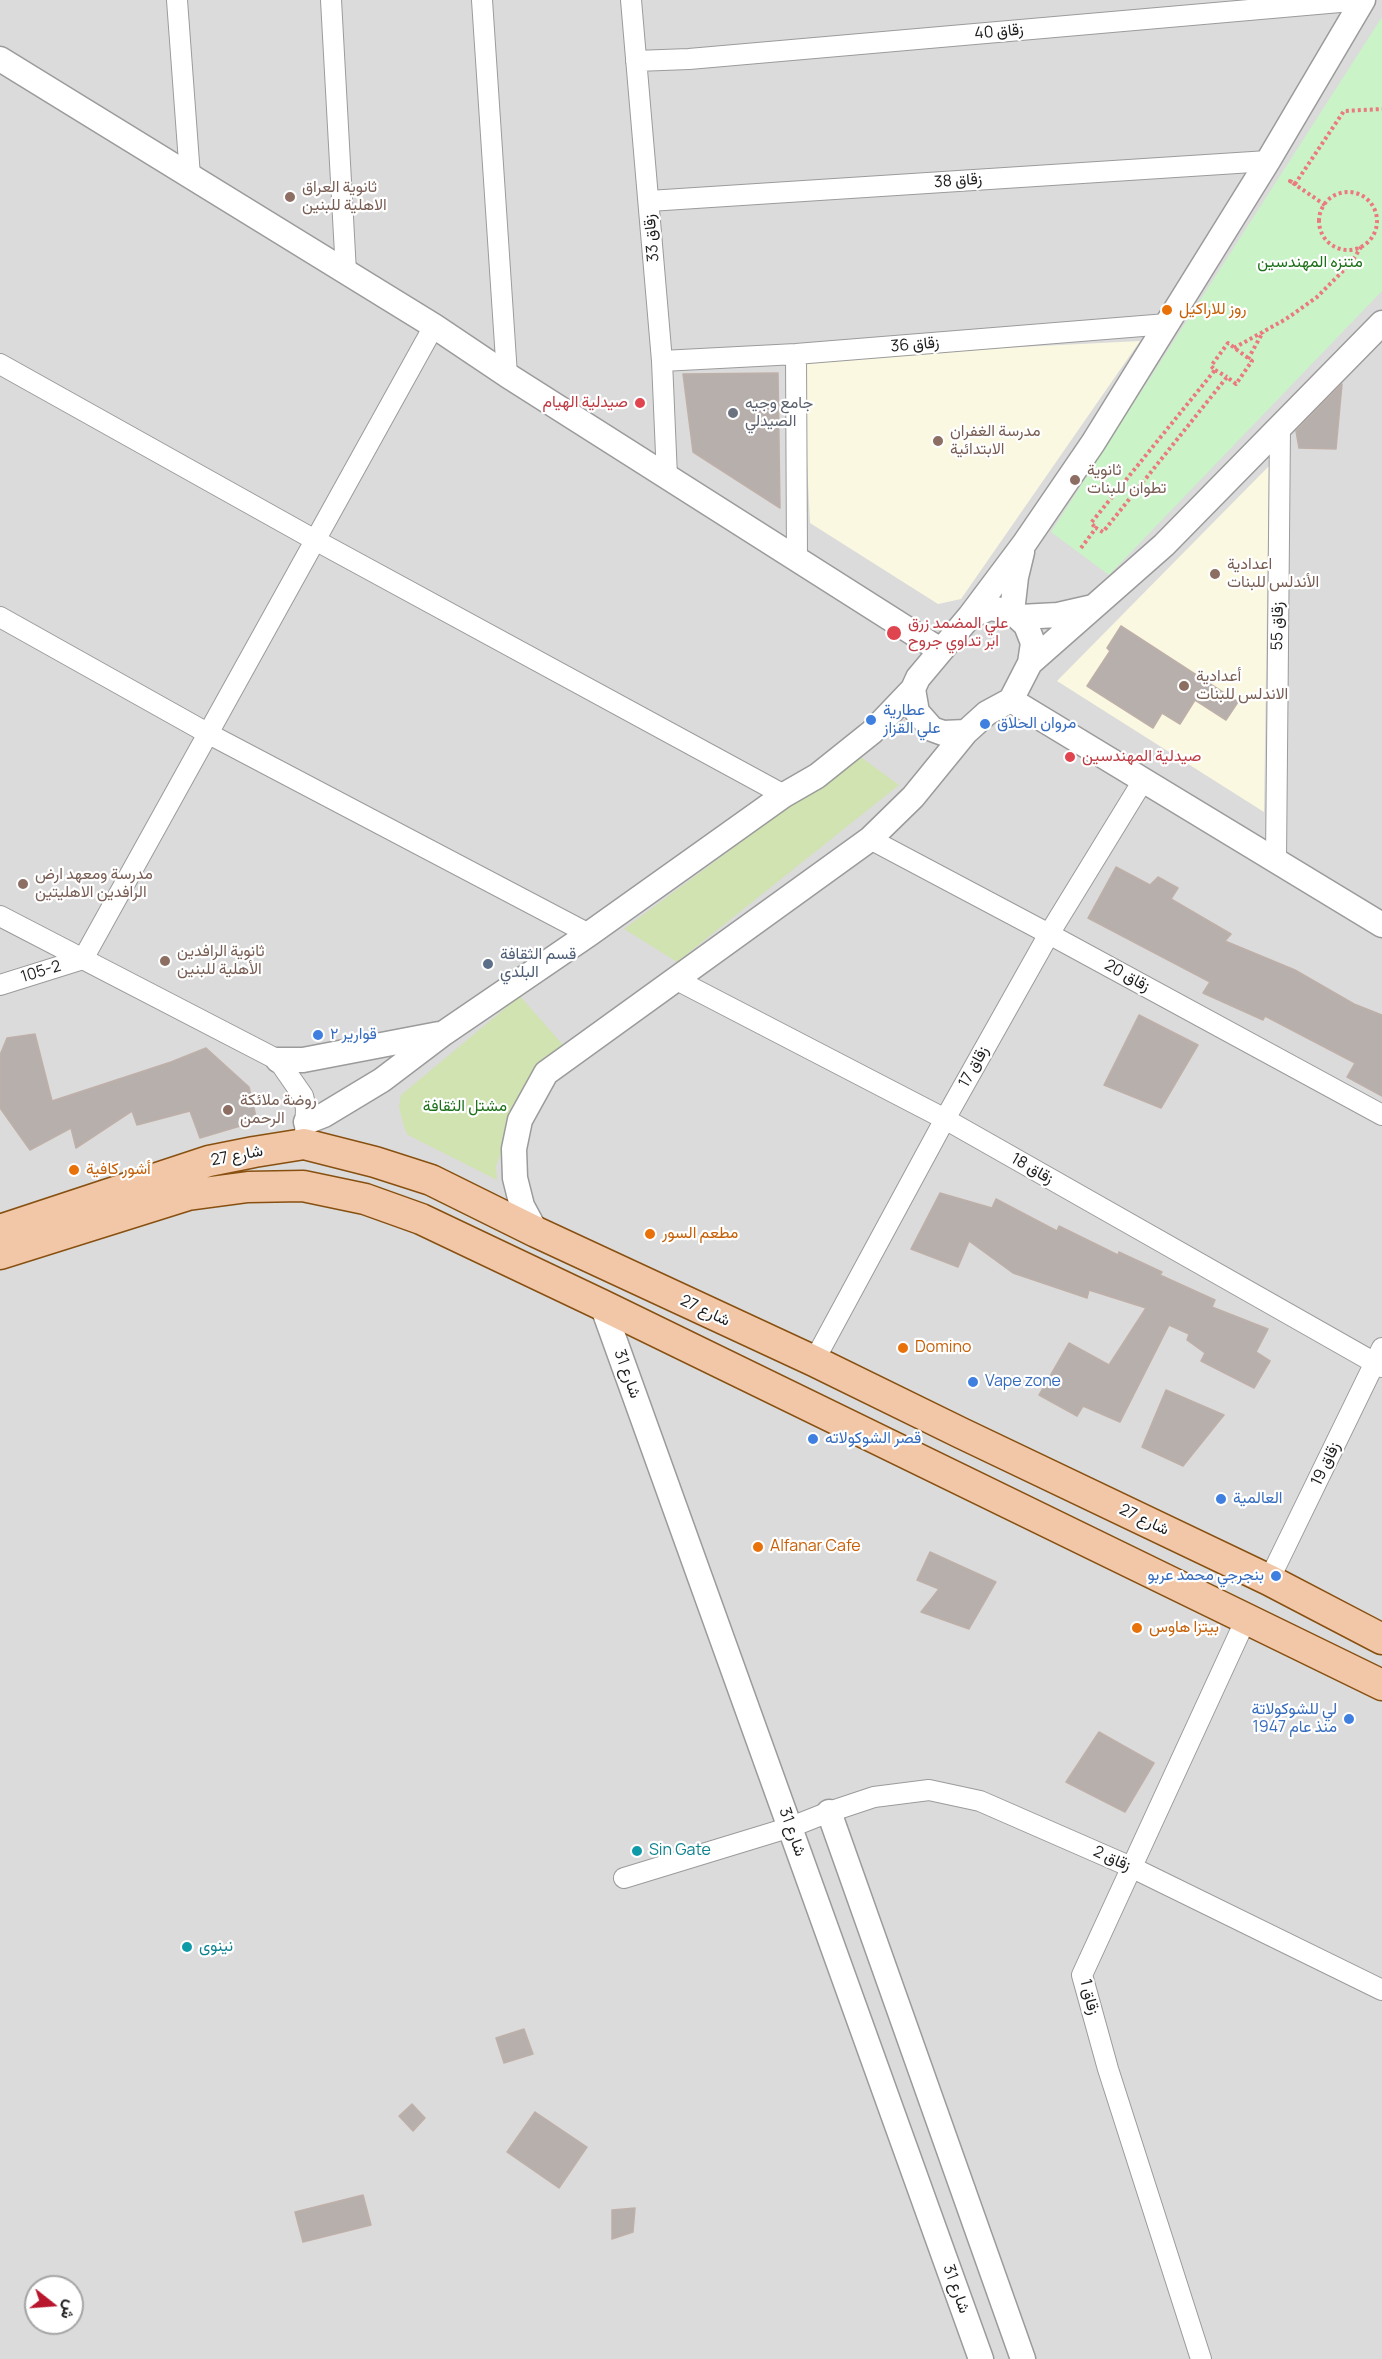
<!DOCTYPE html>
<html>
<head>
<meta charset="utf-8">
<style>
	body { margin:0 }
	#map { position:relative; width:1382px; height:2359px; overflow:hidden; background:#eeeae5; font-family:Manrope,Vazirmatn,sans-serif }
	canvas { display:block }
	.north { position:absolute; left:24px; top:2275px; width:60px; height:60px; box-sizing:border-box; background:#fff; border:2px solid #a5a5a5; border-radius:50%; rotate:107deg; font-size:16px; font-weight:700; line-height:24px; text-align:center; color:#1e1e1e }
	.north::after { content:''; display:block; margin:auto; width:21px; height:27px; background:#b7162c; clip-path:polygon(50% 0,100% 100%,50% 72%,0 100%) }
</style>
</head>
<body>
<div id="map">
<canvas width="1382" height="2359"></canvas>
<div class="north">ش</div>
</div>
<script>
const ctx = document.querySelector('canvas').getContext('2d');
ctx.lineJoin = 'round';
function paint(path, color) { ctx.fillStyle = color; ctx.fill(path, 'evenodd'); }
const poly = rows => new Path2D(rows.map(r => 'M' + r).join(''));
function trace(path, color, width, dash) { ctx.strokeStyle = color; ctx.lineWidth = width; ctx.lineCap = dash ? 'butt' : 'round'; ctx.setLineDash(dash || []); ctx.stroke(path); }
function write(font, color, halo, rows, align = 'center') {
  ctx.font = font + ' Manrope,Vazirmatn,sans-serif'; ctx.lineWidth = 4.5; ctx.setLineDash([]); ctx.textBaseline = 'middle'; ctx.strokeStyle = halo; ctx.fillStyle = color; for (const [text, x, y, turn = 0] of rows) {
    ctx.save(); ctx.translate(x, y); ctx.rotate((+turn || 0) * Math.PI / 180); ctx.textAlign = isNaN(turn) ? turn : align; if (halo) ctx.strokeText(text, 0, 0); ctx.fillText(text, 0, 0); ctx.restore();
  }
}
paint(poly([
	[0,0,1382,0,1382,2359,0,2359],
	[36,2287,72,2287,72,2323,36,2323]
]), '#dcdbdb');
paint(poly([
	[1140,341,961,599,938,604,810,523,802,358],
	[1269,466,1264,812,1057,681]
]), '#fbf8e1');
paint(poly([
	[858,755,899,785,677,962,624,929],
	[520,996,563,1045,533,1071,496,1166,497,1180,408,1135,404,1127,399,1107,401,1095]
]), '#d0e3b1');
paint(poly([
	[1382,17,1382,291,1109,575,1051,532]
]), '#caf3c7');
const building = poly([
	[778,373,780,508,693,452,683,374,778,373],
	[1342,384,1336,449,1299,448,1296,431,1342,384],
	[1121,626,1238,702,1226,720,1195,700,1180,724,1162,713,1153,728,1087,686,1110,651,1107,648,1121,626],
	[1116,867,1150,885,1158,877,1178,888,1171,899,1231,934,1225,941,1295,970,1354,1004,1382,1015,1382,1096,1347,1077,1355,1063,1265,1016,1263,1020,1203,993,1210,982,1088,918,1116,867],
	[1139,1015,1198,1045,1161,1108,1104,1085,1139,1015],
	[35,1034,52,1101,171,1062,206,1048,249,1087,257,1121,200,1138,190,1111,137,1125,132,1111,76,1148,71,1128,30,1150,0,1108,0,1055,7,1038,35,1034],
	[940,1193,992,1208,996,1199,1057,1231,1059,1226,1118,1255,1119,1252,1162,1272,1160,1275,1215,1300,1212,1307,1268,1329,1256,1352,1270,1361,1254,1388,1201,1361,1205,1353,1187,1340,1189,1334,1169,1325,1120,1422,1083,1406,1077,1416,1039,1395,1069,1343,1109,1365,1146,1308,1089,1290,1087,1298,1013,1273,969,1241,958,1267,911,1249,940,1193],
	[1166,1390,1224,1415,1183,1466,1142,1447,1166,1390],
	[930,1552,996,1582,969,1629,921,1612,939,1589,917,1580,930,1552],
	[1099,1732,1154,1763,1125,1812,1066,1782,1099,1732],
	[524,2029,533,2054,504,2063,496,2038,524,2029],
	[412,2104,425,2118,413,2131,399,2116,412,2104],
	[535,2112,587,2147,559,2188,507,2152,535,2112],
	[363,2195,371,2225,303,2242,295,2212,363,2195],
	[635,2208,633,2232,612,2239,612,2210,635,2208]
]);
paint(building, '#b7afab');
trace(building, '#beb0a9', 1.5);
const minor = poly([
	[177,0,190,176],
	[331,0,346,272],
	[482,0,507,375],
	[631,0,662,361,667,477],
	[636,61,689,59,1363,0],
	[649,201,1268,161],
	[796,354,797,559],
	[662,361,796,354,1167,324],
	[0,364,315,540,784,795],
	[0,617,209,734,589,934],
	[870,839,1049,934,1382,1115],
	[1276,860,1280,428],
	[0,916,278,1060,303,1096,306,1108,305,1136],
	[677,980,945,1119,1382,1367],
	[0,985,83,959,434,326],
	[814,1361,945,1119,1049,934,1144,779],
	[1269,1580,1382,1348],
	[624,1878,791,1827,829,1812,874,1797,929,1790,980,1801,1131,1867,1382,1990],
	[1201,2359,1108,2069,1082,1975,1246,1619]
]);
const tertiary = poly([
	[0,59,434,326,507,375,940,650],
	[1012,612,1016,577,1022,552],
	[970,616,1024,544,1093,443,1268,161,1363,0],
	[1020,617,1058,615,1093,607],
	[1030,663,1164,545,1382,323],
	[1011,700,1382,925],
	[278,1060,303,1060,439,1034],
	[306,1122,324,1115,382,1080,444,1033,589,934,784,795,817,776,872,732,913,689],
	[536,1232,522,1206,515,1178,514,1149,520,1120,546,1073,870,839,913,797,966,732,987,713,1011,700,1030,663,1033,643,1026,625,1012,612,990,608,970,616,918,678,913,689,917,712,932,729,943,733,966,732],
	[602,1305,981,2359],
	[829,1812,1023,2359]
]);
const primary = poly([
	[0,1230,209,1161,254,1152,304,1144,375,1162,431,1180,536,1232,814,1361,961,1433,1269,1580,1382,1639],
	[0,1254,188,1195,248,1187,303,1186,365,1199,421,1219,602,1305,1382,1685]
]);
trace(minor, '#9b9b9b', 22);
trace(tertiary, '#9b9b9b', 27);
trace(primary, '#885010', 33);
trace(poly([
	'1319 221a29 29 0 1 1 58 0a29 29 0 1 1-58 0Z',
	[1325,205,1290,181,1295,184,1344,111,1382,109],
	[1234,348,1286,319,1317,297,1351,263,1361,247],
	[1248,359,1263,332],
	[1215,370,1227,377],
	[1081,548,1096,528,1103,532,1227,377,1236,384,1252,361,1228,343,1211,366,1215,370,1091,523,1096,528]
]), '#ea7a7e', 4, [3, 3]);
trace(minor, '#fff', 20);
trace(tertiary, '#fff', 24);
trace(primary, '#f2c7a7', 30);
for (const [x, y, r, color] of [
	[290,197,6,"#8d6e63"],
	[1167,310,6,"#e8710a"],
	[640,403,6,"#e0444e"],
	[733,413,6,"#6b7280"],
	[938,441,6,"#8d6e63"],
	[1075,480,6,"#8d6e63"],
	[1215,574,6,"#8d6e63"],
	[894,633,8,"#e0444e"],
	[1184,686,6,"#8d6e63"],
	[871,720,6,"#3f7fe0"],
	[985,724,6,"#3f7fe0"],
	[1070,757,6,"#e0444e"],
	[23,884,6,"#8d6e63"],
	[165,961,6,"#8d6e63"],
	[488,964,6,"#5c6f8a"],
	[318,1035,6,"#3f7fe0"],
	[228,1110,6,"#8d6e63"],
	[74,1170,6,"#e8710a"],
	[650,1234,6,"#e8710a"],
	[903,1348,6,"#e8710a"],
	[973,1382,6,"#3f7fe0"],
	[813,1439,6,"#3f7fe0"],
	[1221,1499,6,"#3f7fe0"],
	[758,1547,6,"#e8710a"],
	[1276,1576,6,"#3f7fe0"],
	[1137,1628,6,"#e8710a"],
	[1349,1719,6,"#3f7fe0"],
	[637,1851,6,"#0f9aa8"],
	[187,1947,6,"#0f9aa8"]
]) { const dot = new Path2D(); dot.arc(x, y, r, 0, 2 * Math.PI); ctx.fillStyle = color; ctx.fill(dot); trace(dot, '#fff', 2); }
write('16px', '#1e1e1e', '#fff', [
	["زقاق 40",999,32,-5],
	["زقاق 38",958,181,-4],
	["زقاق 33",652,238,-95],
	["زقاق 36",915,345,-5],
	["زقاق 55",1278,626,-89],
	["105-2",41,972,-17],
	["زقاق 20",1127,976,29],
	["زقاق 17",974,1067,-61],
	["شارع 27",237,1156,-11],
	["زقاق 18",1032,1169,30],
	["شارع 27",705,1311,25],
	["شارع 31",627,1374,70],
	["زقاق 19",1326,1464,-64],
	["شارع 27",1144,1520,25],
	["شارع 31",792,1832,70],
	["زقاق 2",1112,1859,24],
	["زقاق 1",1089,1997,76],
	["شارع 31",956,2289,70]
]);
write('16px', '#785e54', '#fff', [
	["ثانوية العراق",302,188],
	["الاهلية للبنين",302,206],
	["مدرسة الغفران",950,432],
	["الابتدائية",950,450],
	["ثانوية",1087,471],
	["تطوان للبنات",1087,489],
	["اعدادية",1227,565],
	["الأندلس للبنات",1227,583],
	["أعدادية",1196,677],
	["الاندلس للبنات",1196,695],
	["مدرسة ومعهد ارض",35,875],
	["الرافدين الاهليتين",35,893],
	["ثانوية الرافدين",177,952],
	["الأهلية للبنين",177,970],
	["روضة ملائكة",240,1101],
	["الرحمن",240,1119]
], 'left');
write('16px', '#1c7118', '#fff', [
	["متنزه المهندسين",1310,263],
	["مشتل الثقافة",465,1107]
]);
write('16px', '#c56008', '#fff', [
	["روز للاراكيل",1179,310],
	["أشور كافية",86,1170],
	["مطعم السور",662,1234],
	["Domino",915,1348],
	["Alfanar Cafe",770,1547],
	["بيتزا هاوس",1149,1628]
], 'left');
write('16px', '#be3a42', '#fff', [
	["صيدلية الهيام",628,403,"right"],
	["علي المضمد زرق",908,624],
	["ابر تداوي جروح",908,642],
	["صيدلية المهندسين",1082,757]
], 'left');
write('16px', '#5b616d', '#fff', [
	["جامع وجيه",745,404],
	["الصيدلي",745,422]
], 'left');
write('16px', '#366cbe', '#fff', [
	["عطارية",883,711],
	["علي القزاز",883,729],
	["مروان الحلاق",997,724],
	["قوارير ٢",330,1035],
	["Vape zone",985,1382],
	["قصر الشوكولاته",825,1439],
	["العالمية",1233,1499],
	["بنجرجي محمد عربو",1264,1576,"right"],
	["لي للشوكولاتة",1337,1710,"right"],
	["منذ عام 1947",1337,1728,"right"]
], 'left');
write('16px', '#4e5e75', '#fff', [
	["قسم الثقافة",500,955],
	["البلدي",500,973]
], 'left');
write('16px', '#0d838f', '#fff', [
	["Sin Gate",649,1851],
	["نينوى",199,1947]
], 'left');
</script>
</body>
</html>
